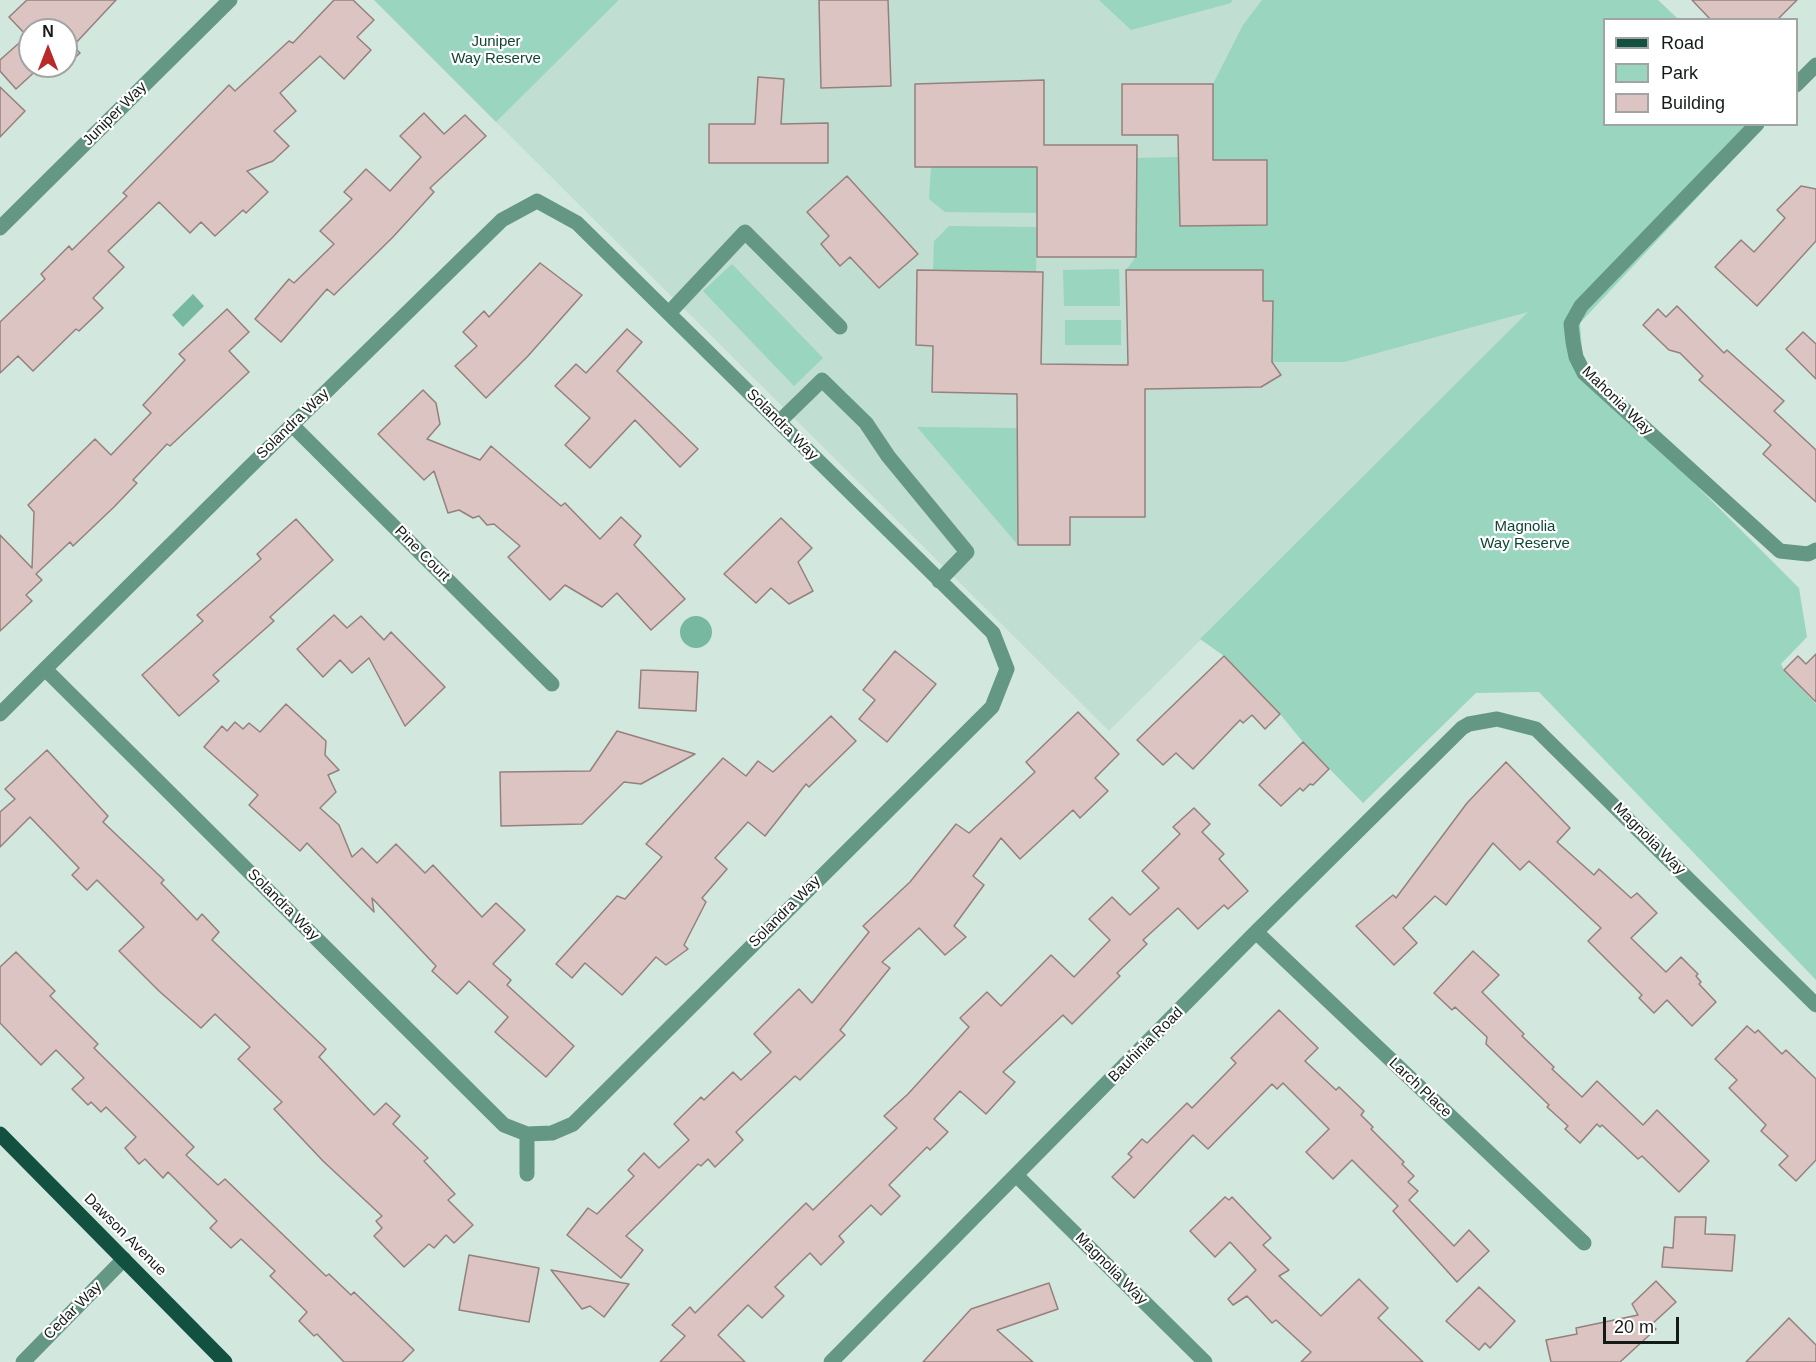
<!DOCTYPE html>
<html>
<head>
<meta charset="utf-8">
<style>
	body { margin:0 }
	#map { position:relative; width:1816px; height:1362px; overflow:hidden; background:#d2e8df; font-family:Helvetica,sans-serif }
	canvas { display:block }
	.legend { position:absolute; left:1603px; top:18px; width:195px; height:108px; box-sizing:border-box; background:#fff; border:2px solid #a1a4a3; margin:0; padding:8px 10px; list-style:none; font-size:18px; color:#131b18 }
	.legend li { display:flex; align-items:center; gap:12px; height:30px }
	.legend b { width:30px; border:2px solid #a1a4a3 }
	.north { position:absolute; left:18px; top:18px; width:60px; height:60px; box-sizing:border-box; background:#fff; border:2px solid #a1a4a3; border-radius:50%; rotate:0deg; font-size:16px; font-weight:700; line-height:24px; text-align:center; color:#131b18 }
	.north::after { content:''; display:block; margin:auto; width:21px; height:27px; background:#b92929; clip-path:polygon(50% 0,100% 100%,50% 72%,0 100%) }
	.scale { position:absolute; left:1603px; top:1317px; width:76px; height:27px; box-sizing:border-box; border:3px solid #131b18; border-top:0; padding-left:8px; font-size:18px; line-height:21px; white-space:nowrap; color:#131b18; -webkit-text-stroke:4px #fff; paint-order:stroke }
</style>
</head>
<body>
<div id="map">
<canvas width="1816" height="1362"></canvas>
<ul class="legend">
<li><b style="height:8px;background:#12503f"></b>Road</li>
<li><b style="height:16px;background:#9ad5bf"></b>Park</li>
<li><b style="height:16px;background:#dbc4c1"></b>Building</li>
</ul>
<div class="north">N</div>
<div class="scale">20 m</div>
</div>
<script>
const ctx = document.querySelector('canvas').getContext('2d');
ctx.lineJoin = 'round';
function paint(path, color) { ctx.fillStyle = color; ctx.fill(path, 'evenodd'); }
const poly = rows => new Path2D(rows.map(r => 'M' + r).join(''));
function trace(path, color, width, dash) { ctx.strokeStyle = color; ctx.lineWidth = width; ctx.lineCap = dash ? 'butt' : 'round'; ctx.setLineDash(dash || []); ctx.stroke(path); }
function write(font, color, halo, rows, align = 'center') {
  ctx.font = font + ' Helvetica,sans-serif'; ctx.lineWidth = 4.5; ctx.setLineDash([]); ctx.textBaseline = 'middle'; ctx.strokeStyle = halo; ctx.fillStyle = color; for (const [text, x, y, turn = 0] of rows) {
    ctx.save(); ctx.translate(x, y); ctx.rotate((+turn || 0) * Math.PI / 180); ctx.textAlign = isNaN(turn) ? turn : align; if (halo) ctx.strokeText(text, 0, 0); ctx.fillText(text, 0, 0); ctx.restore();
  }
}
paint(poly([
	[619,0,1658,0,1678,19,1604,20,1604,124,1718,125,1109,731,496,122]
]), '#c0ded2');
paint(poly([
	[374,0,619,0,496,122],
	[1099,0,1232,0,1231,3,1131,30],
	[1262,0,1658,0,1678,19,1604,20,1604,124,1765,125,1580,323,1584,373,1799,588,1807,637,1781,664,1784,670,1816,704,1816,980,1539,692,1476,693,1363,803,1303,742,1280,714,1224,656,1200,639,1528,312,1344,362,1272,362,1273,302,1126,270,1136,257,1135,158,1179,157,1180,226,1267,225,1266,160,1213,160,1213,84,1243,25],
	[931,167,1037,167,1037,213,945,212,929,199],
	[949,226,1037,227,1036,272,933,270,934,241],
	[732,264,823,358,794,386,703,291],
	[1119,269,1120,306,1064,306,1063,270],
	[1065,320,1121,320,1121,345,1065,345],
	[917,427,1018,428,1018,545]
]), '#9ad5bf');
paint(poly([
	[193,294,204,306,183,327,172,315],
	'680 632a16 16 0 1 1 32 0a16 16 0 1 1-32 0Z'
]), '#77b8a1');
const building = poly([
	[27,0,116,0,73,46,80,53,66,66,66,30,30,30,30,66,41,66,16,89,0,71,0,60,27,36,9,17,27,0],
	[334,0,353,0,374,20,357,37,371,50,344,79,320,56,280,93,296,111,274,131,289,146,273,161,247,171,268,192,246,213,243,210,215,236,201,222,190,233,159,202,108,251,124,267,93,298,103,308,79,331,76,329,33,371,18,356,0,373,0,322,45,279,41,274,69,246,72,250,127,196,123,193,229,85,235,91,289,41,293,43,334,0],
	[819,0,888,0,891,86,821,88,819,0],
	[1692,0,1797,0,1777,20,1711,20,1692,0],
	[758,77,784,79,781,124,828,123,828,163,709,163,709,124,755,124,758,77],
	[1044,80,1044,145,1137,145,1136,257,1037,257,1037,167,915,167,915,84,1044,80],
	[1122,84,1213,84,1213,160,1267,160,1267,225,1180,226,1178,135,1122,135,1122,84],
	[0,87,25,111,0,137,0,87],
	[424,113,444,134,465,115,486,136,430,188,434,192,393,237,334,295,327,289,281,342,255,319,289,279,294,283,334,244,320,231,352,199,344,192,366,169,390,191,421,157,400,136,424,113],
	[847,176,918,254,879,288,850,257,840,266,821,244,829,236,807,212,847,176],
	[1801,186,1816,189,1816,241,1757,306,1715,267,1741,240,1754,252,1785,218,1777,210,1801,186],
	[540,263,582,295,528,356,486,398,455,366,477,346,463,332,484,311,489,317,540,263],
	[917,270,1043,272,1041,364,1128,365,1126,270,1263,270,1263,301,1273,301,1272,362,1281,375,1261,387,1145,389,1145,517,1070,517,1070,545,1018,545,1017,394,932,392,933,346,916,345,917,270],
	[1677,306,1724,353,1727,350,1784,401,1774,411,1816,450,1816,502,1763,454,1771,445,1699,380,1703,376,1680,353,1669,350,1643,325,1658,309,1666,317,1677,306],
	[227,309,249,332,229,351,249,372,170,446,167,444,133,480,137,483,114,507,73,546,70,542,36,574,42,580,26,595,32,601,0,631,0,535,32,568,34,512,28,505,95,439,111,455,151,413,143,405,185,360,179,354,227,309],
	[627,329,642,342,617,371,698,449,680,467,635,420,590,468,565,445,590,418,555,386,576,364,586,373,627,329],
	[1803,332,1816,344,1816,379,1786,349,1803,332],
	[423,390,436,403,440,424,427,439,480,460,491,446,561,506,565,503,600,539,621,517,641,536,634,545,685,599,651,630,617,593,602,607,565,585,550,600,508,557,520,546,494,524,487,525,479,516,473,518,459,510,448,513,434,471,424,480,378,434,423,390],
	[781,518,812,548,798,562,813,591,789,604,771,588,756,603,724,574,781,518],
	[296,519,333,560,270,617,274,621,213,675,219,681,179,716,142,675,203,621,197,615,261,559,257,554,296,519],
	[334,615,347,628,361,616,384,640,391,632,445,687,405,726,369,658,352,673,340,660,323,677,297,649,334,615],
	[895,651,936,684,887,742,859,719,875,700,863,690,895,651],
	[1816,654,1816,702,1784,670,1798,656,1806,664,1816,654],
	[1224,656,1280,714,1265,729,1252,715,1243,723,1240,720,1193,769,1176,753,1163,765,1137,740,1224,656],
	[641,670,698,672,696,711,639,708,641,670],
	[286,704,326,741,325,755,339,770,328,775,336,792,320,808,339,825,352,857,362,848,377,863,396,844,425,873,433,865,482,917,496,903,525,930,493,964,511,980,507,985,574,1046,546,1077,495,1032,508,1017,469,981,457,994,432,971,436,966,372,898,374,912,307,843,300,851,249,805,258,795,204,747,222,726,227,731,235,722,243,729,249,723,260,732,286,704],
	[1078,712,1119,754,1095,778,1108,791,1080,818,1073,810,1020,859,1001,838,973,876,984,885,954,926,966,937,945,955,919,928,882,962,890,968,840,1030,845,1035,800,1080,795,1076,736,1132,743,1140,715,1167,708,1159,701,1166,698,1164,626,1236,643,1250,621,1278,567,1235,588,1208,597,1214,634,1176,628,1170,644,1153,659,1168,689,1140,674,1124,701,1097,704,1100,733,1072,741,1080,771,1052,754,1034,799,989,812,1003,869,932,863,926,910,882,956,824,969,833,1035,772,1026,762,1078,712],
	[831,716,856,741,809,787,806,784,765,836,748,822,715,858,727,869,702,898,706,902,684,945,688,949,666,965,656,957,622,995,585,963,572,978,556,964,617,896,625,899,662,857,646,844,723,758,746,776,758,761,773,772,831,716],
	[617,731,695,754,641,784,624,782,582,824,501,826,500,772,590,771,617,731],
	[1303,742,1329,769,1313,785,1310,784,1303,791,1300,788,1281,806,1259,785,1303,742],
	[47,750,108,816,103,822,164,880,161,883,197,920,202,914,219,932,212,940,326,1049,319,1057,374,1115,386,1103,400,1116,393,1124,428,1158,424,1161,455,1194,448,1200,473,1225,454,1243,446,1235,434,1248,429,1244,404,1267,374,1236,382,1228,376,1221,382,1216,323,1161,274,1109,282,1102,238,1059,250,1047,215,1014,201,1028,159,991,119,951,144,927,97,880,87,890,72,875,79,868,30,817,0,847,0,812,15,799,5,789,47,750],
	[1506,762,1570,828,1557,842,1594,875,1599,869,1631,898,1637,893,1657,913,1631,938,1666,972,1681,957,1698,974,1696,976,1701,982,1699,984,1716,1002,1692,1026,1667,1000,1654,1013,1639,998,1642,995,1588,941,1601,928,1529,861,1520,870,1493,843,1446,905,1435,896,1403,928,1417,943,1394,965,1356,926,1393,895,1396,898,1467,803,1506,762],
	[1194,808,1210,824,1202,832,1224,854,1219,859,1248,891,1228,909,1224,905,1198,929,1178,908,1143,940,1147,944,1117,973,1120,976,1072,1024,1063,1015,1003,1072,1015,1082,986,1114,960,1091,934,1119,948,1132,930,1150,927,1147,889,1185,900,1196,881,1215,871,1205,839,1236,844,1242,821,1265,810,1253,775,1287,784,1296,762,1318,748,1305,718,1335,745,1362,660,1362,685,1336,672,1325,690,1307,695,1313,806,1203,813,1210,897,1128,884,1116,908,1094,969,1027,960,1018,987,992,1001,1006,1051,955,1074,977,1110,940,1089,919,1112,897,1130,915,1159,888,1142,871,1180,834,1173,827,1194,808],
	[1473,951,1499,975,1482,992,1524,1034,1522,1036,1554,1067,1552,1069,1582,1097,1597,1081,1643,1125,1657,1110,1709,1161,1679,1192,1642,1156,1638,1159,1602,1125,1600,1127,1597,1124,1580,1143,1565,1129,1568,1126,1547,1107,1549,1105,1486,1044,1487,1037,1455,1007,1452,1010,1434,993,1473,951],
	[16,952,55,991,50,996,98,1044,94,1048,194,1147,186,1155,218,1185,225,1179,326,1276,329,1274,351,1295,354,1292,414,1350,402,1362,344,1362,317,1334,314,1336,299,1321,307,1312,270,1276,275,1271,241,1239,231,1248,210,1228,217,1221,168,1172,163,1178,145,1159,139,1164,125,1148,136,1137,106,1107,101,1112,91,1102,88,1105,72,1089,84,1078,56,1050,41,1065,0,1023,0,967,16,952],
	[1279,1010,1318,1048,1305,1061,1336,1090,1339,1087,1364,1111,1361,1115,1373,1127,1371,1129,1404,1162,1402,1164,1414,1176,1408,1182,1418,1191,1409,1200,1454,1246,1469,1230,1489,1251,1457,1282,1393,1211,1398,1206,1352,1160,1333,1179,1306,1152,1329,1129,1283,1083,1277,1089,1272,1084,1208,1149,1193,1135,1134,1198,1112,1177,1132,1157,1128,1154,1142,1139,1147,1143,1187,1103,1192,1108,1236,1063,1231,1058,1279,1010],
	[1747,1026,1755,1033,1758,1030,1782,1054,1786,1050,1816,1079,1816,1160,1796,1181,1779,1165,1788,1156,1761,1131,1766,1125,1729,1088,1737,1080,1715,1059,1747,1026],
	[1225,1197,1229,1200,1232,1197,1271,1238,1263,1245,1289,1270,1279,1276,1321,1316,1359,1279,1388,1308,1378,1318,1423,1362,1301,1362,1311,1352,1276,1320,1272,1323,1247,1296,1233,1305,1228,1299,1256,1270,1230,1242,1215,1257,1190,1231,1225,1197],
	[1675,1217,1706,1217,1705,1234,1735,1235,1732,1271,1662,1267,1664,1247,1673,1248,1675,1217],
	[469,1255,539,1268,529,1322,459,1310,469,1255],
	[551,1270,629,1284,604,1317,590,1306,582,1309,551,1270],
	[1656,1281,1676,1302,1651,1325,1656,1329,1620,1362,1551,1362,1546,1340,1577,1334,1576,1328,1638,1315,1632,1304,1656,1281],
	[1049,1283,1058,1309,997,1330,1033,1362,923,1362,971,1309,1049,1283],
	[1479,1287,1515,1321,1490,1348,1485,1343,1479,1350,1446,1321,1479,1287],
	[1789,1318,1816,1345,1816,1362,1746,1362,1789,1318]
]);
paint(building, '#dbc4c1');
trace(building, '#95807d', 1.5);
trace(poly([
	[1796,85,1816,65],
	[1757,124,1581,306,1571,324,1573,342,1576,357,1584,373,1780,551,1808,554,1816,550],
	[0,228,230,0],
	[669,313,745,232,840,327],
	[779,422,822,380,866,423,888,456,967,552,939,581],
	[292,425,552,684],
	[0,714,45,669,292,425,502,220,537,201,577,223,993,633,1007,669,992,707,573,1124,552,1133,527,1134,504,1125,45,669],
	[1256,932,1584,1243],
	[527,1134,527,1174],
	[1017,1176,1205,1362],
	[23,1362,124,1259],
	[831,1362,1256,932,1462,728,1469,724,1497,719,1536,729,1816,1005]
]), '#659785', 15);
trace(poly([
	[0,1134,225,1362]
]), '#12503f', 15);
write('15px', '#0e4636', '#fff', [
	["Juniper",496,42],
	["Way Reserve",496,59],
	["Magnolia",1525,527],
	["Way Reserve",1525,544]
]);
write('15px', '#131b18', '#fff', [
	["Juniper Way",115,114,-45],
	["Mahonia Way",1617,401,44],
	["Solandra Way",293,424,-44],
	["Solandra Way",782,425,45],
	["Pine Court",422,554,45],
	["Magnolia Way",1649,839,45],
	["Solandra Way",283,905,45],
	["Solandra Way",785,912,-45],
	["Bauhinia Road",1146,1045,-45],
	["Larch Place",1420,1088,43],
	["Dawson Avenue",125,1235,45],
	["Magnolia Way",1111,1269,45],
	["Cedar Way",73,1311,-45]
]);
</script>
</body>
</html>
